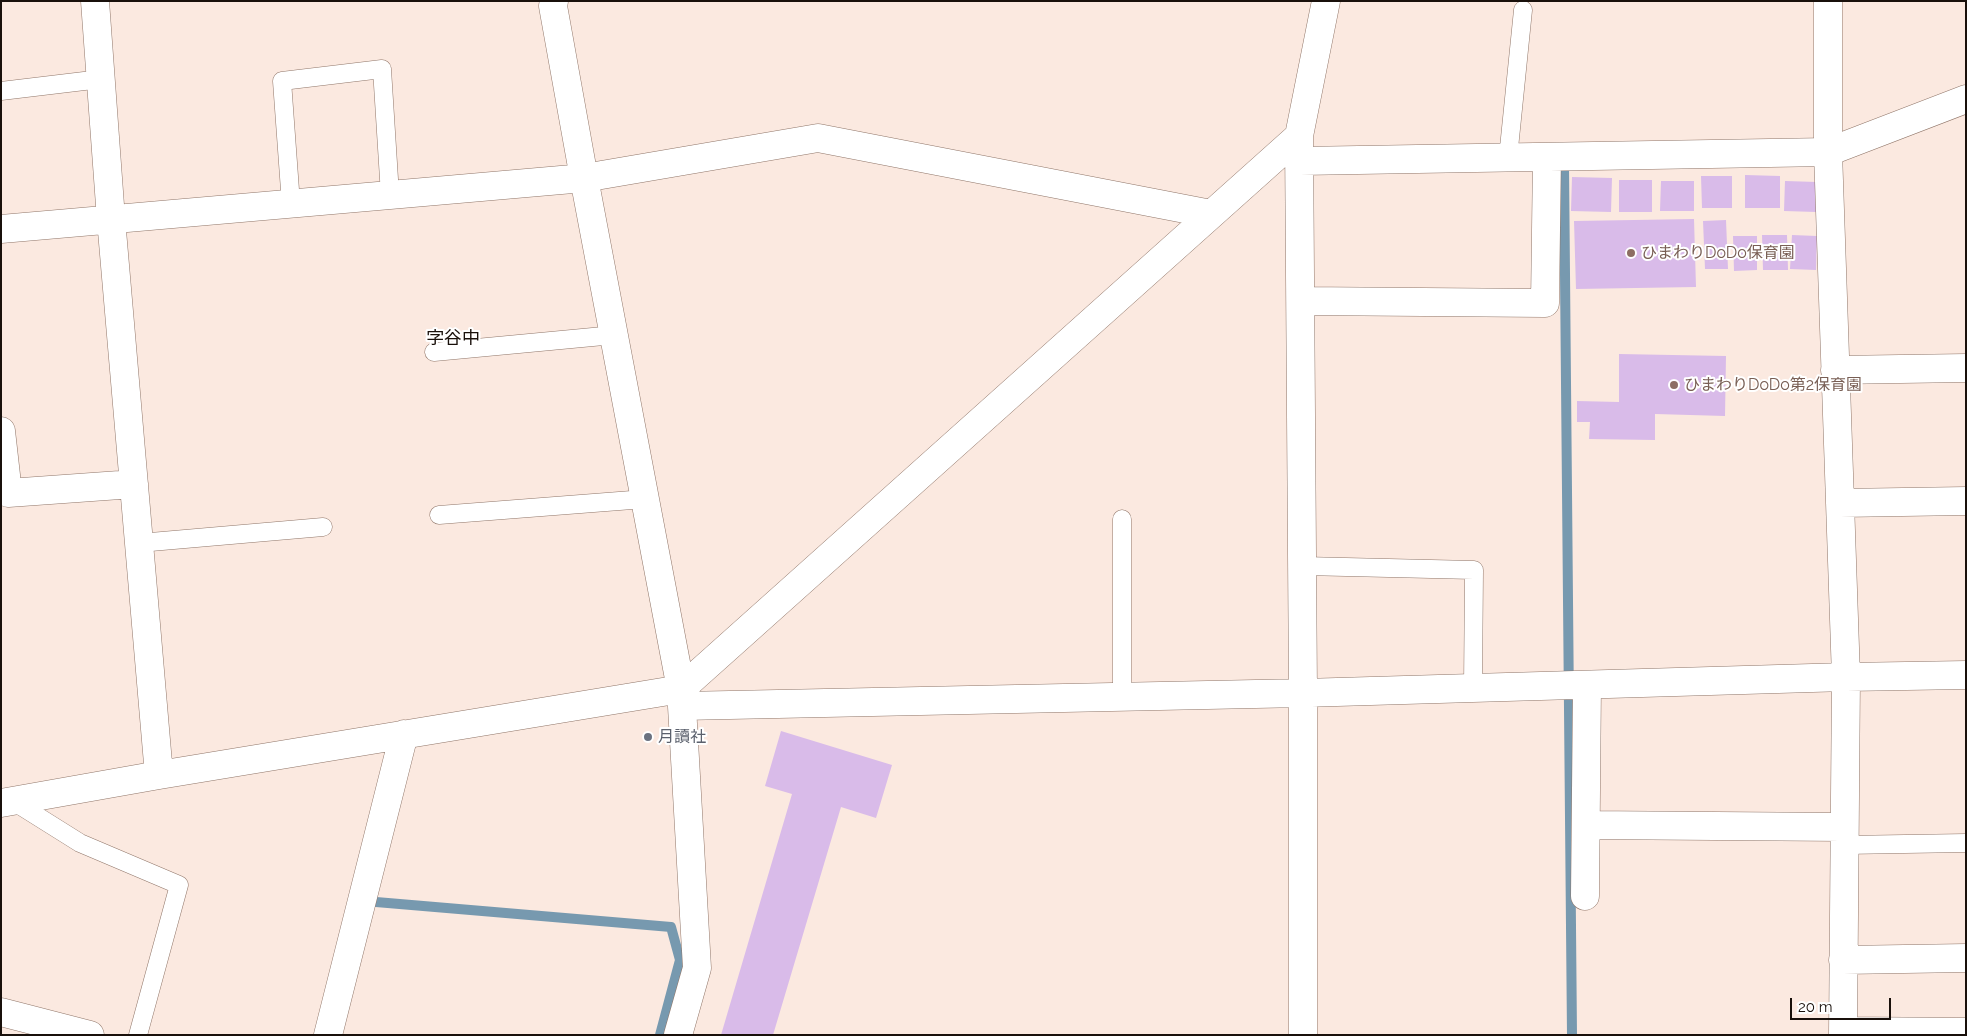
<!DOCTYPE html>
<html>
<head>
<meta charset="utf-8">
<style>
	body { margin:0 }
	#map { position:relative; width:1967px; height:1036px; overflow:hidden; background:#fbe9e0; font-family:Raleway,sans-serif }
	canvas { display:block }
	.frame { position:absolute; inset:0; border:2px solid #19100b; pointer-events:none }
	.scale { position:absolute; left:1790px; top:998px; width:101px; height:22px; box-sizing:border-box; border:2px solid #19100b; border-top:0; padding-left:6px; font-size:15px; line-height:18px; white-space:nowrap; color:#19100b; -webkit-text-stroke:4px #fff; paint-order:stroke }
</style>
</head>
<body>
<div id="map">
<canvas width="1967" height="1036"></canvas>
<div class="frame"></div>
<div class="scale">20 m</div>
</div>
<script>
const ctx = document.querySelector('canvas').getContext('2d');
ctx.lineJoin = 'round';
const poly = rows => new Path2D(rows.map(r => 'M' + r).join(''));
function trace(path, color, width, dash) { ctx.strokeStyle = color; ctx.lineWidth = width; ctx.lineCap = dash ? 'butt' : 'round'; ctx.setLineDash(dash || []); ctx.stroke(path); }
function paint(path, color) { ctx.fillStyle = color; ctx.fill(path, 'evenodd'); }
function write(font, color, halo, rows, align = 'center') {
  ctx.font = font + ' Raleway,"Noto Sans JP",sans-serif'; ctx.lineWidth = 4; ctx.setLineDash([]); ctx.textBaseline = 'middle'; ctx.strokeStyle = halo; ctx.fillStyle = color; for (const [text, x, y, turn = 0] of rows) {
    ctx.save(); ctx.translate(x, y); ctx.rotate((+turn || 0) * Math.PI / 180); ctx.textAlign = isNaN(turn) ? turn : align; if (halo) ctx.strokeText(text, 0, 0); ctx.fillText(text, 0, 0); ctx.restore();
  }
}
trace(poly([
	[1564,165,1572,1035],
	[376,902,671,927,680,960,660,1035]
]), '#7799af', 10);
paint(poly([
	[1745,175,1780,176,1780,208,1745,208],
	[1701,176,1732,176,1732,208,1702,208],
	[1572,177,1612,178,1611,212,1571,211],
	[1619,180,1652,180,1652,212,1619,212],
	[1661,181,1694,181,1694,211,1660,211],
	[1785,181,1817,182,1816,212,1784,211],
	[1694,219,1696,287,1576,289,1574,221],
	[1726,220,1728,269,1705,269,1703,221],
	[1762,235,1787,235,1788,270,1763,270],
	[1792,235,1817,236,1816,270,1790,269],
	[1733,236,1757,236,1757,270,1734,271],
	[1619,354,1726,356,1725,416,1655,414,1655,440,1589,439,1590,422,1577,422,1577,401,1619,402],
	[781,731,892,765,876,818,841,807,773,1035,721,1035,792,794,765,786]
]), '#d9bbe9');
const lane = poly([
	[1,91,101,79],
	[1508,158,1523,10],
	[291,204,282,81,382,69,390,195],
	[434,352,614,335],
	[439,515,645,499],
	[139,543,323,527],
	[1303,566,1474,570,1473,688],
	[1122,697,1122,519],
	[13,801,80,843,179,885,138,1035],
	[1844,845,1966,843]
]);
const street = poly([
	[95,1,111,219,159,775],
	[554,1,553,6,584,178,681,689,697,968,678,1035],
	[1828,1,1828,152,1846,677,1843,1035],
	[1300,161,1828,152,1966,99],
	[1,229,584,178,818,138,1211,214],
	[1301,301,1545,303,1547,157],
	[1835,370,1966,368],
	[1,431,8,493,134,484],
	[1840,503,1966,501],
	[682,706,1303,693,1846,677,1966,675],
	[1,803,159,775,681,689,1299,136],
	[1586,825,1844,827],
	[1585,896,1587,685],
	[1843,960,1966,958],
	[1,1012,90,1035],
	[1843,1031,1966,1032],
	[328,1035,404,734],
	[1303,1035,1303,693,1299,136,1326,1]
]);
trace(lane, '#907669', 19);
trace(street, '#907669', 29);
trace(lane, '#fff', 18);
trace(street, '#fff', 28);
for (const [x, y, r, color] of [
	[1631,253,5,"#8d6e63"],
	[1674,385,5,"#8d6e63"],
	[648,737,5,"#6b7280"]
]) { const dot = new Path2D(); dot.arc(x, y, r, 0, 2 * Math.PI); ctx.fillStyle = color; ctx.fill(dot); trace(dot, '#fff', 2); }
write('16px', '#785e54', '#fff', [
	["ひまわりDoDo保育園",1641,253],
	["ひまわりDoDo第2保育園",1684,385]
], 'left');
write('16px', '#5b616d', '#fff', [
	["月讀社",658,737]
], 'left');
write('18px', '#19100b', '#fff', [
	["字谷中",453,339]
]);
</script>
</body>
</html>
